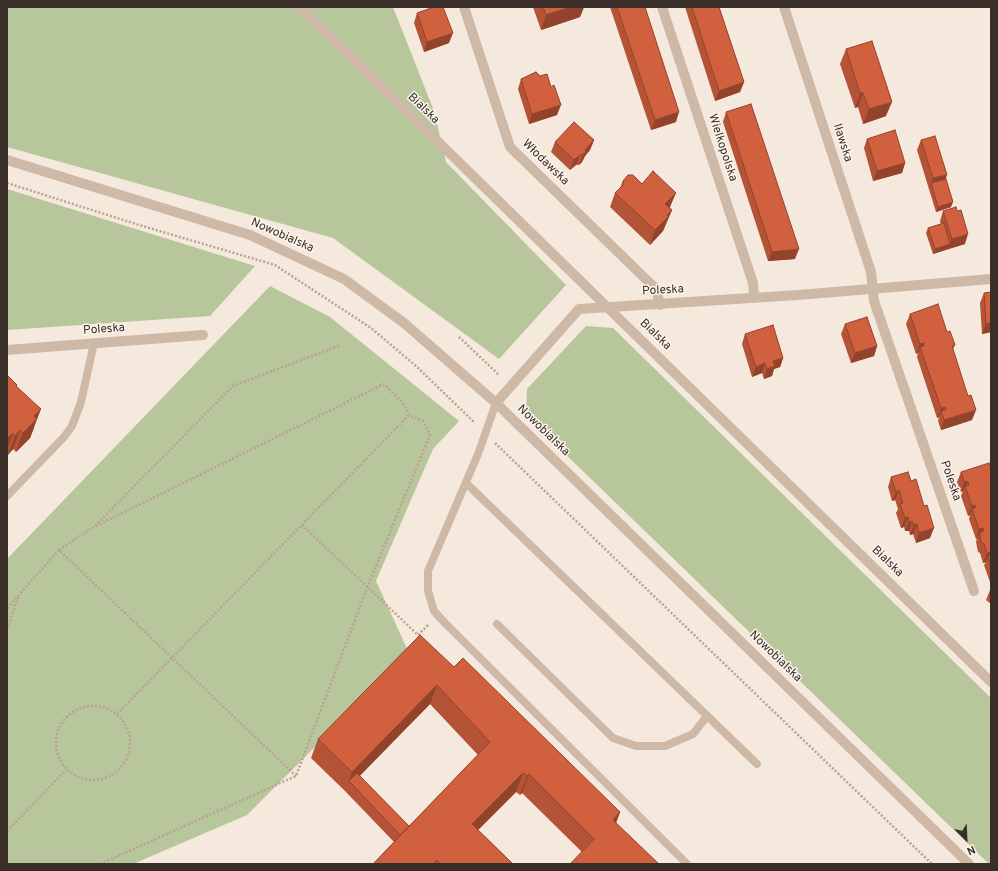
<!DOCTYPE html>
<html>
<head>
<meta charset="utf-8">
<style>
	body { margin:0 }
	#map { position:relative; width:998px; height:871px; overflow:hidden; background:#f5e9dd; font-family:Overpass,sans-serif }
	canvas { display:block }
	.frame { position:absolute; inset:0; border:8px solid #3a2e28; pointer-events:none }
	.north { position:absolute; left:946px; top:819px; width:40px; height:40px; -webkit-text-stroke:3px #fcf3ea; paint-order:stroke; rotate:156deg; font-size:11px; font-weight:700; line-height:16px; text-align:center; color:#3a2e28 }
	.north::after { content:''; display:block; margin:auto; width:14px; height:18px; background:#3a2e28; clip-path:polygon(50% 0,100% 100%,50% 72%,0 100%) }
</style>
</head>
<body>
<div id="map">
<canvas width="998" height="871"></canvas>
<div class="frame"></div>
<div class="north">N</div>
</div>
<script>
const ctx = document.querySelector('canvas').getContext('2d');
ctx.lineJoin = 'round';
function paint(path, color) { ctx.fillStyle = color; ctx.fill(path, 'evenodd'); }
const poly = rows => new Path2D(rows.map(r => 'M' + r).join(''));
function trace(path, color, width, dash) { ctx.strokeStyle = color; ctx.lineWidth = width; ctx.lineCap = dash ? 'butt' : 'round'; ctx.setLineDash(dash || []); ctx.stroke(path); }
function write(font, color, halo, rows, align = 'center') {
  ctx.font = font + ' Overpass,sans-serif'; ctx.lineWidth = 3; ctx.setLineDash([]); ctx.textBaseline = 'middle'; ctx.strokeStyle = halo; ctx.fillStyle = color; for (const [text, x, y, turn = 0] of rows) {
    ctx.save(); ctx.translate(x, y); ctx.rotate((+turn || 0) * Math.PI / 180); ctx.textAlign = isNaN(turn) ? turn : align; if (halo) ctx.strokeText(text, 0, 0); ctx.fillText(text, 0, 0); ctx.restore();
  }
}
paint(poly([
	[7,7,393,7,434,111,446,162,566,285,499,359,333,238,7,147],
	[7,189,255,266,210,316,7,330],
	[270,286,330,317,459,421,433,449,376,581,409,653,247,815,133,864,7,864,7,559],
	[586,326,613,328,991,698,991,864,989,864,526,416,527,389]
]), '#b8c69b');
trace(poly([
	[7,183,139,225,275,265,371,328,416,366,475,423],
	[459,337,499,375],
	[495,443,932,864],
	[302,525,418,635,429,624],
	[95,526,233,386,341,345],
	[59,550,92,528,384,384,402,402,409,415],
	[7,608,59,550,296,776],
	[7,629,19,595],
	'56 743a37 37 0 1 1 74 0a37 37 0 1 1-74 0Z',
	[7,831,66,770],
	[100,864,296,776,367,588,430,435,423,421,409,415,117,714]
]), '#baa291', 2.5, [2, 2]);
trace(poly([
	[496,403,478,454,428,571,428,591,434,611,444,622,687,864],
	[466,483,757,764],
	[7,496,64,437,72,426,81,402,94,343],
	[497,624,613,738,636,746,665,746,693,734,707,716]
]), '#ceb9a7', 8);
trace(poly([
	[300,7,991,682],
	[464,7,510,147,656,289,660,305],
	[662,7,753,283,754,297],
	[784,7,871,272,874,301,974,591],
	[7,160,250,235,344,279,404,323,496,403,969,864],
	[7,350,203,335],
	[496,403,579,309,798,295,991,279]
]), '#ceb9a7', 10);
paint(poly([
	[533,7,584,7,580,17,541,30],
	[610,7,645,7,676,122,651,130],
	[685,7,719,7,744,82,740,92,715,101],
	[417,13,449,43,424,52,414,23],
	[846,49,886,116,863,124,858,107,855,108,840,64],
	[521,79,557,115,529,124,518,89],
	[726,112,795,259,768,261,723,122],
	[867,139,905,163,902,173,873,181,864,148],
	[594,140,590,150,585,156,582,162,579,165,576,165,570,170,551,152,555,142],
	[921,140,946,179,951,207,936,212,917,150],
	[623,181,642,184,670,207,670,208,672,210,663,231,650,245,610,207,615,193,620,188],
	[943,211,965,244,933,254,926,233,928,228,941,224,940,221],
	[984,293,991,332,982,334,980,303],
	[910,314,947,332,955,345,953,349,972,420,941,430,938,421,939,417,937,418,917,357,918,353,916,354,906,324],
	[845,324,877,346,874,356,851,363,841,334],
	[745,334,783,358,780,367,774,369,772,376,764,379,762,373,752,377,742,344],
	[7,375,17,387,34,428,30,438,16,452,13,449,8,455,7,453],
	[991,468,991,585,984,565,986,562,983,563,980,553,978,552,976,542,977,538,976,539,969,519,970,515,968,516,961,496,963,491,961,492,957,482,961,472],
	[891,477,930,538,916,543,913,534,910,535,909,531,905,531,904,527,901,528,896,513,898,509,895,500,892,501,888,487],
	[991,588,991,604,986,600,990,590],
	[454,667,620,812,616,823,582,852,522,793,520,795,516,792,478,830,513,864,373,864,394,842,345,791,311,758,318,739],
	[430,704,478,755,409,826,359,776]
]), '#b45336');
paint(poly([
	[571,7,584,7,580,17,541,30,546,15],
	[453,33,449,43,424,52,427,42],
	[744,82,740,92,715,101,719,91],
	[860,93,863,93,858,107,855,108],
	[892,102,886,116,863,124,869,109],
	[561,105,557,115,529,124,532,114],
	[679,112,676,122,651,130,655,120],
	[594,140,590,150,585,156,582,162,579,165,585,150],
	[580,155,576,165,570,170,574,160],
	[905,163,902,173,873,181,877,171],
	[947,175,944,184,931,183,929,188,933,178],
	[676,193,670,207,660,218,665,204],
	[953,202,951,207,936,212,938,207],
	[672,210,663,231,650,245,655,230],
	[968,234,965,244,948,249,952,239],
	[950,244,948,249,933,254,935,249],
	[799,249,795,259,768,261,772,252],
	[991,323,991,332,982,334,986,324],
	[924,343,921,350,920,347,918,353,916,354,920,344],
	[877,346,874,356,851,363,855,353],
	[783,358,780,367,774,369,772,376,764,379,767,369,773,361],
	[765,363,762,373,752,377,756,367],
	[945,407,942,413,941,411,939,417,937,418,941,408],
	[41,409,30,438,16,452,23,433,34,416],
	[976,410,972,420,941,430,944,420],
	[20,430,13,449,8,455,15,436],
	[13,433,7,449,7,439],
	[968,481,965,488,965,486,963,491,961,492,964,482],
	[899,490,895,500,892,501,896,492],
	[975,505,973,511,972,509,970,515,968,516,972,506],
	[908,517,904,527,901,528,905,518],
	[912,521,909,531,905,531,909,522],
	[917,524,913,534,910,535,914,525],
	[934,528,930,538,916,543,919,533],
	[983,528,980,536,980,532,977,538,976,539,979,529],
	[991,552,989,558,988,556,986,562,983,563,987,553],
	[437,685,430,704,352,784,349,781,352,772],
	[523,773,516,792,465,843,472,824],
	[529,774,522,793,520,795,527,776],
	[620,812,613,831,613,820]
]), '#92432c');
const building = poly([
	[434,7,443,7,453,33,427,42,417,13,434,7],
	[543,7,571,7,546,15,543,7],
	[617,7,645,7,679,112,655,120,617,7],
	[692,7,719,7,744,82,719,91,692,7],
	[872,41,892,102,869,109,863,93,860,93,846,49,872,41],
	[536,72,540,76,547,74,551,87,554,85,561,105,532,114,521,79,536,72],
	[751,104,799,249,772,252,726,112,751,104],
	[574,122,594,140,585,150,586,152,582,155,580,155,574,160,555,142,574,122],
	[895,130,905,163,877,171,867,139,895,130],
	[935,136,947,175,933,178,921,140,935,136],
	[653,171,676,193,665,204,672,210,667,215,669,216,655,230,615,193,623,185,623,181,628,175,633,175,642,184,653,171],
	[946,179,953,202,938,207,931,183,946,179],
	[956,207,957,211,961,210,968,234,952,239,943,211,956,207],
	[944,223,950,244,935,249,928,228,944,223],
	[991,292,991,323,986,324,984,293,991,292],
	[938,304,947,332,950,331,955,345,952,346,968,396,971,395,976,410,944,420,941,411,946,410,945,407,941,408,920,347,924,346,924,343,920,344,910,314,938,304],
	[867,317,877,346,855,353,845,324,867,317],
	[773,325,783,358,773,361,775,366,767,369,765,363,756,367,745,334,773,325],
	[7,375,17,385,16,386,41,409,34,416,37,419,23,433,20,430,15,436,13,433,7,439,7,375],
	[989,463,991,468,991,552,987,553,984,544,981,542,980,532,984,531,983,528,979,529,972,509,976,507,975,505,972,506,965,486,969,485,968,481,964,482,961,472,989,463],
	[908,472,911,481,916,479,924,506,927,505,934,528,919,533,917,524,914,525,912,521,909,522,908,517,905,518,900,504,903,503,899,490,896,492,891,477,908,472],
	[991,555,991,565,988,556,991,555],
	[420,635,454,667,463,658,620,812,613,820,659,864,570,864,594,839,529,774,527,776,523,773,472,824,513,864,441,864,437,860,433,864,373,864,490,742,437,685,352,772,318,739,420,635],
	[357,773,409,826,400,835,349,781,357,773]
]);
paint(building, '#d1603f');
trace(building, '#92432c', 1);
write('12px', '#3a2e28', '#fcf3ea', [
	["Bialska",423,109,44],
	["Iławska",842,143,72],
	["Wielkopolska",722,148,72],
	["Włodawska",545,163,44],
	["Nowobialska",282,236,24],
	["Poleska",663,291,-3],
	["Poleska",104,330,-4],
	["Bialska",655,335,44],
	["Nowobialska",543,431,44],
	["Poleska",950,481,71],
	["Bialska",887,562,44],
	["Nowobialska",775,657,44]
]);
</script>
</body>
</html>
